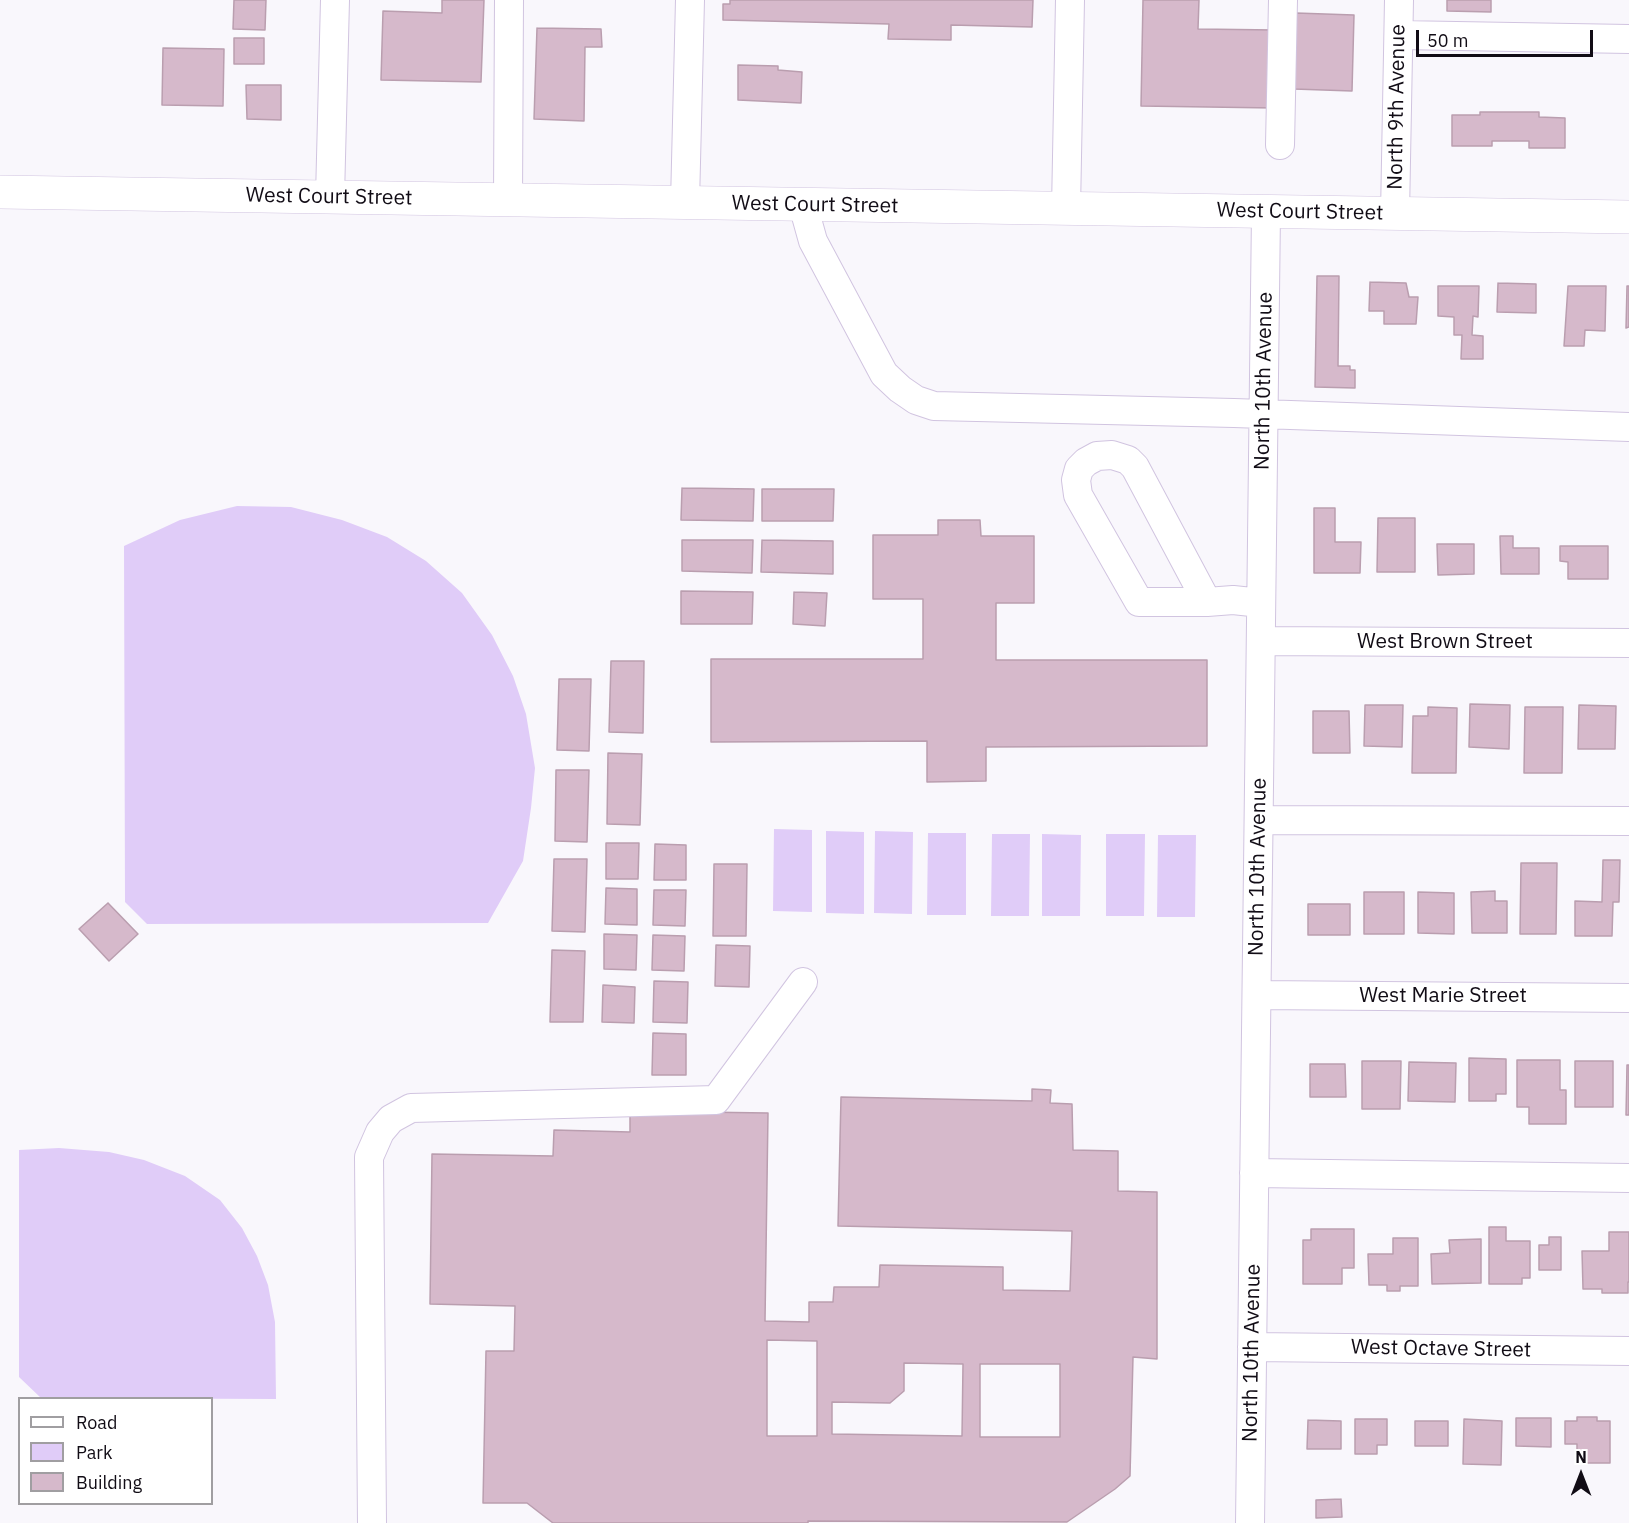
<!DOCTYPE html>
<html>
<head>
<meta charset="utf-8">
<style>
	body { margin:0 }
	#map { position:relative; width:1629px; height:1523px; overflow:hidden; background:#f9f7fc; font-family:"IBM Plex Sans",sans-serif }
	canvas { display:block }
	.legend { position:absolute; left:18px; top:1397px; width:195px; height:108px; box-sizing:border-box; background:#fff; border:2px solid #a09ea1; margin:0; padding:8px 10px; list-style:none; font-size:18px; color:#110c15 }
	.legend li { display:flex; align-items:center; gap:12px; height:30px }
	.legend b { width:30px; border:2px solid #a09ea1 }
	.north { position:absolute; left:1551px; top:1445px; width:60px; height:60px; -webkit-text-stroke:4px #fff; paint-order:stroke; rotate:0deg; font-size:16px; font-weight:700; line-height:24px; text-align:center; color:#110c15 }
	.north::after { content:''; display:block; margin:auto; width:21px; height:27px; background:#110c15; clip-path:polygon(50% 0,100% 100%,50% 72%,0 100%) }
	.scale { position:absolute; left:1416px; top:30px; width:177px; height:27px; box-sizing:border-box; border:3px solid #110c15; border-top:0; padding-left:8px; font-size:18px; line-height:21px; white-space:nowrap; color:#110c15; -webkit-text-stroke:4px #fff; paint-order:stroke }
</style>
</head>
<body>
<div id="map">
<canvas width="1629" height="1523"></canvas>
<ul class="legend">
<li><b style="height:8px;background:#fff"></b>Road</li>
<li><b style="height:16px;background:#e0ccf8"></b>Park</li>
<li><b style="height:16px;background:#d6b9cb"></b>Building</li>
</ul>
<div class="north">N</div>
<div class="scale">50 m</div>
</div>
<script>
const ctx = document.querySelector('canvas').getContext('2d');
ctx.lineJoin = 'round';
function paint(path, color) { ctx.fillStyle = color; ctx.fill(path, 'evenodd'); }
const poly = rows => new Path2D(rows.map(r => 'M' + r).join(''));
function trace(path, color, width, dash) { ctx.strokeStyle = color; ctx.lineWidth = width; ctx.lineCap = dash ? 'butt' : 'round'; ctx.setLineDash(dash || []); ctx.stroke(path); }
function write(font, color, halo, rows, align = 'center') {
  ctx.font = font + ' "IBM Plex Sans",sans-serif'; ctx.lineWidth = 6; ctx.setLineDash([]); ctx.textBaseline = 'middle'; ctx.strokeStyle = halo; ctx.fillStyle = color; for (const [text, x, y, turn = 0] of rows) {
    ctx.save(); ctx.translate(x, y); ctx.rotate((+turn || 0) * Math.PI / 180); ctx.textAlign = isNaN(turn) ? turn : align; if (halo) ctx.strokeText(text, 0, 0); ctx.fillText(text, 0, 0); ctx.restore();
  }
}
paint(poly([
	[237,506,291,507,342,520,387,537,426,561,462,593,492,635,513,676,526,714,535,768,531,808,523,861,488,923,147,924,125,902,124,546,180,520],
	[774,829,812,830,812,912,773,911],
	[826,831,864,832,864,914,826,913],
	[875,831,913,832,912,914,874,913],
	[928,833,966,833,966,915,927,915],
	[992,834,1030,834,1029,916,991,916],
	[1042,834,1081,835,1080,916,1042,916],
	[1106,834,1145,834,1144,916,1106,916],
	[1158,835,1196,835,1195,917,1157,917],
	[59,1148,109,1152,144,1160,185,1176,220,1200,242,1228,257,1256,268,1285,275,1322,276,1399,41,1398,19,1377,19,1150]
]), '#e0ccf8');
const building = poly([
	[234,0,266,0,265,30,233,29,234,0],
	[442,0,484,0,481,82,381,80,383,11,442,13,442,0],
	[730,0,1033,0,1032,27,951,25,951,40,888,39,889,24,723,20,723,4,730,4,730,0],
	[1143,0,1199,0,1198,29,1275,30,1274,108,1141,106,1143,0],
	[1447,0,1491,0,1491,12,1447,11,1447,0],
	[1296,13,1354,15,1352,91,1294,89,1296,13],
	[537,28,601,29,602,47,585,47,584,121,534,119,537,28],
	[234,38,264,38,264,64,234,64,234,38],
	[163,48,224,49,223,106,162,105,163,48],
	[738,65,778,66,778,70,802,72,801,103,738,100,738,65],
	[246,85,281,85,281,120,247,119,246,85],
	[1480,112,1539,112,1539,117,1565,118,1565,148,1529,148,1529,141,1492,141,1492,146,1452,146,1452,115,1480,115,1480,112],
	[1317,276,1339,276,1338,366,1350,366,1350,370,1355,370,1355,388,1315,387,1317,276],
	[1370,282,1406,283,1409,297,1418,297,1416,324,1384,324,1384,311,1369,311,1370,282],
	[1498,283,1536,284,1536,313,1497,312,1498,283],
	[1438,286,1479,286,1478,317,1473,316,1472,335,1483,336,1483,359,1461,359,1462,335,1454,335,1454,317,1438,316,1438,286],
	[1568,286,1606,286,1605,331,1585,330,1584,346,1564,346,1568,286],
	[1627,286,1629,286,1629,327,1626,328,1627,286],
	[682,488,754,489,753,521,681,520,682,488],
	[762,489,834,489,833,521,762,521,762,489],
	[1314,508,1335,508,1335,542,1361,542,1360,573,1314,573,1314,508],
	[1378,518,1415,518,1415,572,1377,572,1378,518],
	[938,520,980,520,981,536,1034,536,1034,603,996,603,996,660,1207,660,1207,746,986,747,986,781,927,782,927,741,711,742,711,659,923,659,923,599,873,599,873,535,938,535,938,520],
	[1500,536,1513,536,1513,548,1539,548,1539,574,1501,574,1500,536],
	[682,540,753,540,752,573,682,571,682,540],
	[762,540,833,541,833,574,761,572,762,540],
	[1437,544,1474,544,1474,574,1438,575,1437,544],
	[1560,546,1608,546,1608,579,1568,579,1568,562,1560,561,1560,546],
	[681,591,753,592,752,624,681,624,681,591],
	[794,592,827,593,825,626,793,624,794,592],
	[611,661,644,661,643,733,609,732,611,661],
	[559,679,591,679,589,751,557,750,559,679],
	[1470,704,1510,705,1509,749,1469,747,1470,704],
	[1365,705,1403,705,1402,747,1364,746,1365,705],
	[1579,705,1616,706,1615,749,1578,749,1579,705],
	[1428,707,1457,708,1456,773,1412,773,1413,716,1428,716,1428,707],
	[1525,707,1563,707,1562,773,1524,773,1525,707],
	[1313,711,1349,711,1350,753,1313,753,1313,711],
	[608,753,642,754,640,825,607,824,608,753],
	[556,770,589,770,587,842,555,841,556,770],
	[606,843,639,843,638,879,606,879,606,843],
	[655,844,686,845,686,880,654,880,655,844],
	[554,859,587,859,585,932,552,931,554,859],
	[1603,860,1620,860,1619,902,1613,902,1612,936,1575,936,1575,901,1602,902,1603,860],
	[1521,863,1557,863,1556,934,1520,934,1521,863],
	[714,864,747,864,746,936,713,936,714,864],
	[606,888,637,889,637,925,605,924,606,888],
	[654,890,686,890,685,926,653,925,654,890],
	[1495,891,1495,901,1507,901,1507,933,1472,933,1471,892,1495,891],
	[1364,892,1404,892,1404,934,1364,934,1364,892],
	[1418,892,1454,893,1454,934,1418,933,1418,892],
	[108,903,138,934,109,961,79,929,108,903],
	[1308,904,1350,904,1350,935,1308,935,1308,904],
	[604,934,637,935,636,970,604,969,604,934],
	[653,935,685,936,684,971,652,970,653,935],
	[716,945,750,946,749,987,715,986,716,945],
	[552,950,585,951,583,1022,550,1022,552,950],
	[654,981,688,982,687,1023,653,1022,654,981],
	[603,985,635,987,634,1023,602,1022,603,985],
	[653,1033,686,1034,686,1075,652,1075,653,1033],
	[1469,1058,1506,1059,1506,1094,1496,1094,1496,1101,1469,1101,1469,1058],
	[1517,1060,1560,1060,1560,1090,1566,1090,1566,1124,1529,1124,1529,1107,1517,1107,1517,1060],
	[1362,1061,1401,1061,1400,1109,1362,1109,1362,1061],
	[1575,1061,1613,1061,1613,1107,1575,1107,1575,1061],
	[1409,1062,1456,1063,1455,1102,1408,1101,1409,1062],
	[1310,1064,1345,1064,1346,1097,1310,1097,1310,1064],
	[1627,1065,1629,1065,1629,1115,1626,1115,1627,1065],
	[1032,1089,1051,1090,1050,1103,1072,1104,1073,1150,1118,1151,1118,1191,1157,1192,1157,1359,1133,1357,1130,1476,1115,1489,1067,1522,808,1521,808,1523,553,1523,527,1503,483,1503,486,1351,514,1351,515,1306,430,1304,432,1154,553,1156,554,1130,630,1132,630,1111,768,1113,765,1321,809,1322,809,1302,833,1302,834,1287,879,1287,880,1265,1003,1267,1003,1290,1070,1291,1072,1231,838,1226,841,1097,1032,1101,1032,1089],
	[767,1340,817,1341,817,1436,767,1436,767,1340],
	[904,1363,963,1364,962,1436,832,1434,832,1402,890,1403,904,1391,904,1363],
	[980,1364,1060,1364,1060,1437,980,1437,980,1364],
	[1489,1227,1506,1227,1506,1241,1530,1241,1530,1278,1522,1278,1522,1284,1489,1284,1489,1227],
	[1311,1229,1354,1229,1354,1268,1342,1268,1342,1284,1303,1284,1303,1240,1311,1240,1311,1229],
	[1609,1232,1629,1232,1629,1282,1628,1282,1628,1293,1602,1293,1602,1289,1583,1289,1582,1251,1609,1251,1609,1232],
	[1549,1237,1561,1237,1561,1270,1539,1270,1539,1245,1549,1245,1549,1237],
	[1393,1238,1418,1238,1418,1286,1400,1286,1400,1291,1387,1291,1387,1285,1369,1285,1368,1254,1393,1254,1393,1238],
	[1481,1239,1481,1283,1432,1284,1431,1254,1450,1253,1449,1240,1481,1239],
	[1577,1417,1597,1417,1597,1421,1610,1421,1610,1463,1577,1463,1577,1444,1565,1444,1565,1421,1577,1421,1577,1417],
	[1516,1418,1551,1418,1551,1447,1516,1446,1516,1418],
	[1355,1419,1387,1419,1387,1445,1377,1445,1377,1454,1355,1454,1355,1419],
	[1464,1419,1502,1421,1501,1465,1463,1464,1464,1419],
	[1308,1420,1341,1421,1341,1449,1307,1449,1308,1420],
	[1415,1421,1448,1421,1448,1446,1415,1446,1415,1421],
	[1341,1499,1342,1517,1316,1518,1316,1500,1341,1499]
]);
paint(building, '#d6b9cb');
trace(building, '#ba9eaf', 1.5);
const minor = poly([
	[1399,35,1629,39],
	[1280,145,1283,0],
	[330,197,335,0],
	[508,200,509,0],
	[685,203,690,0],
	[803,205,813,241,884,374,900,389,916,400,934,406,1234,413,1629,427],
	[1066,209,1070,0],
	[1395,214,1399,0],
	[1207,602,1135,467,1128,460,1112,455,1097,456,1086,462,1079,469,1076,480,1078,495,1139,602,1207,602,1233,600,1261,603],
	[1261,641,1629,643],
	[1259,820,1629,821],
	[1257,995,1629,998],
	[1254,1173,1629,1178],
	[1252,1347,1629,1351],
	[372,1523,369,1157,380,1132,391,1119,411,1108,716,1100,803,982],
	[1250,1523,1266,212]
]);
const major = poly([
	[0,192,1629,217]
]);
trace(minor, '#d1c4e0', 30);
trace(major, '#d1c4e0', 34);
trace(minor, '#fff', 28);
trace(major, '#fff', 33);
write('21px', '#110c15', '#fff', [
	["North 9th Avenue",1397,107,-89],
	["West Court Street",329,197,1],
	["West Court Street",815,205,1],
	["West Court Street",1300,212,1],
	["North 10th Avenue",1264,381,-89],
	["West Brown Street",1445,642],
	["North 10th Avenue",1258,867,-89],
	["West Marie Street",1443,996],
	["West Octave Street",1441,1349,1],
	["North 10th Avenue",1252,1353,-89]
]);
</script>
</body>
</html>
